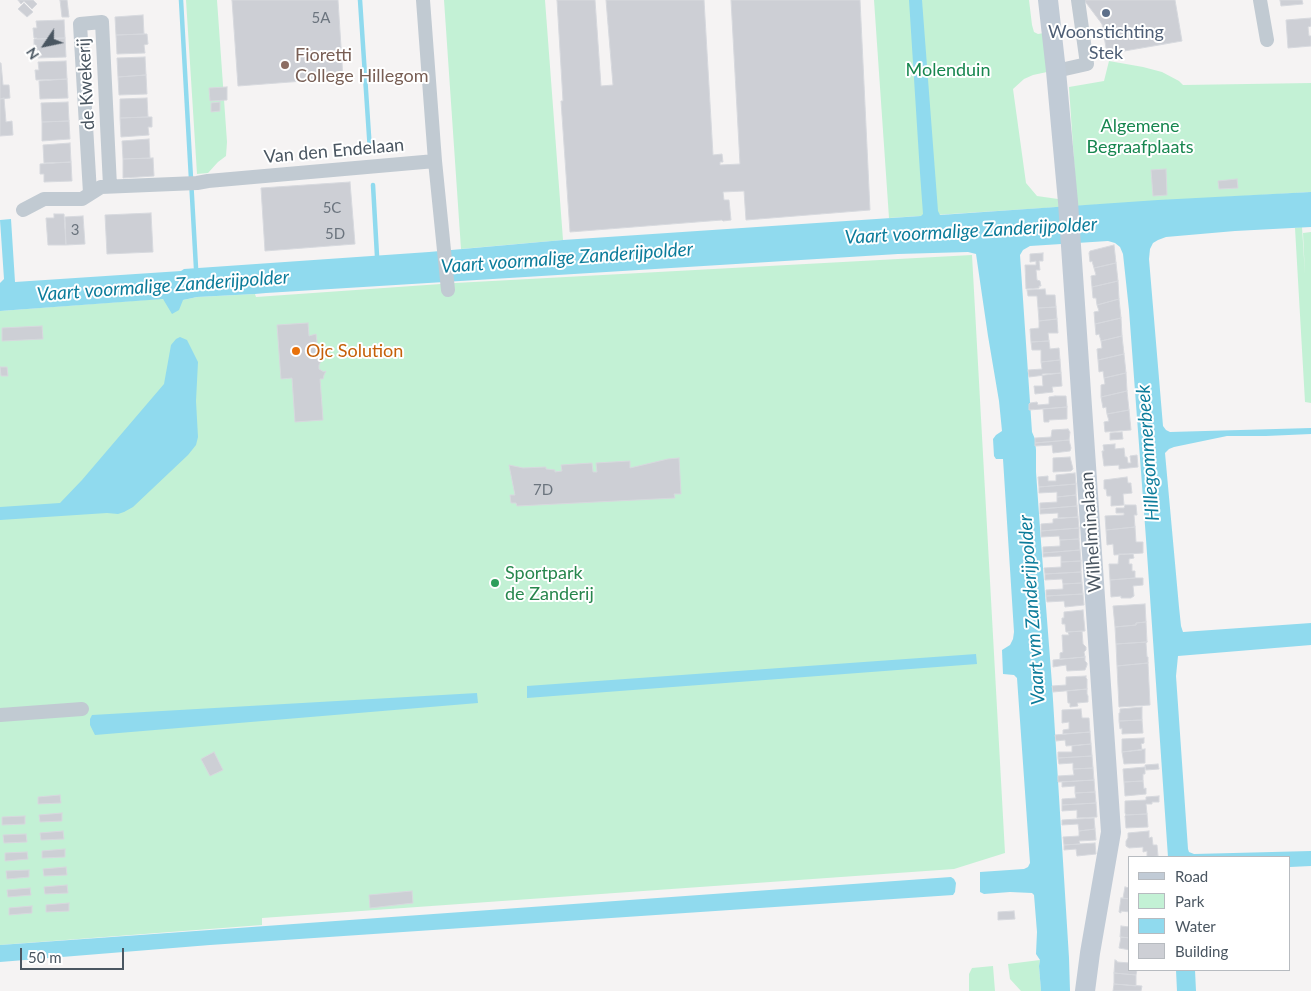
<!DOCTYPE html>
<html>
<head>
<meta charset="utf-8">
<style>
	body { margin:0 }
	#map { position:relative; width:1311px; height:991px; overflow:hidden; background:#f5f3f3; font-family:Lato,sans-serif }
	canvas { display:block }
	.legend { position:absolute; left:1128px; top:856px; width:162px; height:115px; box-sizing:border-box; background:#fff; border:1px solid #b7bbc0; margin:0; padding:6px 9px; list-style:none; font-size:15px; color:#4a5661 }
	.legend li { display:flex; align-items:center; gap:10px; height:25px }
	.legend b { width:25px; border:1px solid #b7bbc0 }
	.north { position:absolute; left:20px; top:20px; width:50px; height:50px; -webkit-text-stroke:4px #fff; paint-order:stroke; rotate:236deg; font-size:14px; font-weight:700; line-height:20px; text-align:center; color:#4a5661 }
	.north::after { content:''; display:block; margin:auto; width:18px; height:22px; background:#4a5661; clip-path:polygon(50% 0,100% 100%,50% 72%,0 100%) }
	.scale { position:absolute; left:20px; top:948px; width:104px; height:22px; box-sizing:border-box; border:2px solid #4a5661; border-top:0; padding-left:6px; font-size:15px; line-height:18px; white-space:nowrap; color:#4a5661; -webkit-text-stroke:4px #fff; paint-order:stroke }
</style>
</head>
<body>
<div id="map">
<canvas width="1311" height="991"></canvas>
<ul class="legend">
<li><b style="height:6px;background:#c1cbd6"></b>Road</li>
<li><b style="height:14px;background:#c3f1d5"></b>Park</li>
<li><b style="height:14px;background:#90daee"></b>Water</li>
<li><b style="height:14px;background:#cdcfd5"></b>Building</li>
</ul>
<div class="north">N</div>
<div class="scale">50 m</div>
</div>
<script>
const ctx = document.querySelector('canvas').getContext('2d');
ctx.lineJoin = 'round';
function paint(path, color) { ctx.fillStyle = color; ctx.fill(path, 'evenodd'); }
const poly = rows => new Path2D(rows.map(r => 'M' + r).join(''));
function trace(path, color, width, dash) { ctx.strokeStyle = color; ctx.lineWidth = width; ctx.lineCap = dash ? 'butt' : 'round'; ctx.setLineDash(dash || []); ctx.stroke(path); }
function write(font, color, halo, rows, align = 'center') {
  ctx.font = font + ' Lato,sans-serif'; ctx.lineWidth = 4; ctx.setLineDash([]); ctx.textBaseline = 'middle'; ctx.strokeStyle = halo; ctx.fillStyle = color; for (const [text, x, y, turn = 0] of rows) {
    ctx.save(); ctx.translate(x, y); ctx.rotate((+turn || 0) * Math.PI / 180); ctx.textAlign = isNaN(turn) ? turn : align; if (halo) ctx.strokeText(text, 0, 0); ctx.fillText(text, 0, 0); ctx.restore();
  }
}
paint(poly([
	[186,0,217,0,227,142,226,156,218,162,208,173,197,174],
	[444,0,545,0,563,240,461,249],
	[874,0,1029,0,1032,25,1034,32,1038,34,1044,33,1047,72,1033,75,1024,79,1013,89,1026,183,1037,196,1058,199,1059,207,889,218],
	[1109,61,1143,67,1162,72,1179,81,1183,85,1311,83,1311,192,1077,206,1069,87,1104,81],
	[1302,227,1305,275,1303,233,1311,232,1311,403,1305,402,1295,228],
	[972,255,1005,853,954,869,262,918,262,925,0,945,0,311,158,299,183,300,197,297,255,294,256,297,455,283],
	[1040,960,1039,966,1041,991,1021,991,1010,979,1008,964],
	[993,966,995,991,969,991,969,974,972,968]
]), '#c3f1d5');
paint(poly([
	[909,0,922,0,938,211,940,215,1158,200,1311,192,1311,227,1235,231,1166,237,1158,240,1153,243,1150,249,1149,259,1163,426,1166,430,1170,432,1311,428,1311,434,1266,436,1227,436,1174,447,1169,449,1165,453,1179,607,1181,626,1183,632,1311,623,1311,645,1178,656,1176,676,1188,849,1189,852,1194,854,1311,851,1311,866,1290,867,1290,857,1168,857,1146,539,1129,310,1123,254,1120,247,1115,243,1108,241,1030,246,1023,250,1020,255,1032,432,1035,439,1036,450,1036,472,1041,542,1052,684,1069,958,1070,991,1041,991,1039,966,1040,960,1036,954,1037,932,1034,895,1032,893,1010,892,984,894,980,892,980,872,1024,869,1028,867,1030,863,1017,678,1014,675,1003,674,1002,650,1010,645,1013,639,1014,632,1003,459,996,459,994,456,993,439,996,435,1002,431,999,401,988,336,976,254,968,252,898,254,266,293,255,294,197,297,183,300,179,310,172,314,163,299,0,311,0,283,4,279,0,220,11,219,15,282,181,271,184,269,429,252,563,240,921,216,923,214,920,173],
	[180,337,187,340,198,362,196,401,198,437,196,445,188,455,133,507,124,512,118,514,107,513,0,520,0,507,60,503,82,480,164,384,171,345,176,339],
	[976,654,977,664,527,698,527,686],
	[477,693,478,703,95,735,90,725,90,719,92,715],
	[951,877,954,879,956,883,955,892,953,895,210,945,0,962,0,945],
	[1176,970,1195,970,1196,991,1177,991]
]), '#90daee');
trace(poly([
	[181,0,196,268],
	[360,0,370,151],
	[373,185,377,256]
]), '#90daee', 4.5);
const building = poly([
	[18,0,33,0,37,4,32,9,24,1,21,4,18,0],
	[60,0,67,0,69,17,62,17,60,0],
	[232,0,338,0,343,78,238,86,232,0],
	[557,0,595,0,601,86,613,85,606,0,704,0,713,155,722,154,723,162,720,162,720,165,740,164,731,0,860,0,870,210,746,220,744,191,723,192,724,200,729,200,731,220,723,221,722,220,570,232,561,101,563,101,557,0],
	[1084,0,1175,0,1182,41,1107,54,1102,24,1084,0],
	[1280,0,1302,0,1303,4,1281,6,1280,0],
	[24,3,33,12,27,17,18,9,24,3],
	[143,15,144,34,116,35,115,17,143,15],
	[1311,18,1311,26,1308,27,1309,36,1311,36,1311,46,1288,48,1286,20,1311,18],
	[64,20,65,38,37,39,37,38,34,38,33,28,37,28,36,21,64,20],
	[144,34,147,34,148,44,144,45,145,53,117,54,116,35,144,34],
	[65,38,66,57,38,58,38,50,34,50,34,39,65,38],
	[145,57,146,75,118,77,117,58,145,57],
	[66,61,67,79,36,80,35,70,39,70,38,62,66,61],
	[0,63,1,63,3,85,9,85,10,98,0,99,0,63],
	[146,75,147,94,119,95,118,77,146,75],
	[67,79,68,98,40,99,39,81,67,79],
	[227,87,227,100,210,101,209,88,227,87],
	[4,98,6,122,12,121,13,135,0,136,0,99,4,98],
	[147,98,148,117,120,118,120,99,147,98],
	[68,102,69,121,42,122,41,103,68,102],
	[220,102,220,111,211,112,211,103,220,102],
	[148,117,152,117,152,127,148,127,149,135,121,137,120,118,148,117],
	[69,121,70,139,42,141,42,122,69,121],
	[149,139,150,158,123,159,122,141,149,139],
	[70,143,71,162,44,163,43,145,70,143],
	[153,158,154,176,123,178,123,159,153,158],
	[71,162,72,181,44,182,44,174,40,174,40,164,71,162],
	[1166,169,1167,195,1153,196,1151,170,1166,169],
	[1237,179,1238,188,1219,189,1218,181,1237,179],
	[350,182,355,244,265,251,261,188,350,182],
	[151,213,153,252,107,254,105,215,151,213],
	[54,214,64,214,66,245,48,245,46,218,54,218,54,214],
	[83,216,85,244,66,245,65,217,83,216],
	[1114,245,1116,263,1094,268,1092,261,1090,262,1089,253,1090,251,1114,245],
	[1043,253,1043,261,1039,261,1040,270,1036,270,1037,280,1040,281,1041,286,1039,286,1039,288,1026,289,1025,265,1036,265,1036,261,1030,262,1030,254,1043,253],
	[1116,263,1118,281,1092,287,1091,276,1096,275,1094,268,1116,263],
	[1118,281,1119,299,1097,305,1096,298,1093,298,1092,287,1118,281],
	[1045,289,1046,295,1055,295,1056,307,1038,308,1037,296,1028,296,1027,290,1045,289],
	[1119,299,1121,318,1095,324,1094,312,1099,311,1097,305,1119,299],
	[1056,307,1057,319,1039,321,1038,308,1056,307],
	[1121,318,1122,336,1101,341,1099,334,1096,335,1095,324,1121,318],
	[1057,319,1058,333,1048,333,1049,341,1031,342,1030,329,1039,328,1039,321,1057,319],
	[308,323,309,336,316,334,317,343,322,351,322,359,319,365,319,369,324,372,326,371,324,375,323,379,320,379,323,420,295,422,292,378,281,379,277,325,308,323],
	[42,326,43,339,2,341,2,328,42,326],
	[1122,336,1124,354,1098,360,1097,349,1102,348,1101,341,1122,336],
	[1049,341,1050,349,1059,348,1060,360,1041,362,1041,350,1032,350,1031,342,1049,341],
	[1124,354,1126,373,1104,378,1103,371,1099,372,1098,360,1124,354],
	[1060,360,1061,373,1029,377,1028,370,1042,369,1041,362,1060,360],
	[0,367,7,367,8,376,1,376,0,367],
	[1061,373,1062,386,1052,387,1053,392,1035,394,1034,386,1043,386,1042,374,1061,373],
	[1126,373,1127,391,1101,397,1101,385,1105,384,1104,378,1126,373],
	[1127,391,1129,410,1107,414,1106,407,1103,408,1101,397,1127,391],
	[1055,396,1066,396,1067,407,1029,410,1029,404,1030,403,1037,402,1038,405,1049,404,1049,397,1055,396],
	[1067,407,1067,419,1049,420,1049,422,1044,422,1043,409,1067,407],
	[1129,410,1131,430,1105,432,1104,422,1109,421,1107,414,1129,410],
	[1068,429,1070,432,1069,440,1035,443,1035,438,1051,437,1052,430,1068,429],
	[1122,432,1123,439,1110,440,1110,433,1122,432],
	[1069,440,1071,448,1070,451,1053,453,1052,445,1035,446,1035,443,1069,440],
	[1115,444,1115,449,1124,448,1125,457,1127,457,1128,463,1131,463,1130,456,1137,455,1138,467,1119,469,1119,465,1104,466,1102,451,1104,451,1103,445,1115,444],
	[1070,457,1073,469,1071,471,1053,472,1053,458,1070,457],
	[679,458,681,494,674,494,675,498,517,506,516,503,511,503,510,495,515,495,509,465,523,468,546,467,546,469,555,470,555,472,562,471,561,465,592,463,593,472,597,472,596,463,630,461,630,468,668,459,679,458],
	[1075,473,1076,484,1039,487,1038,477,1048,476,1048,481,1056,481,1056,475,1075,473],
	[1127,477,1128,483,1131,483,1131,485,1132,493,1123,494,1124,505,1111,506,1111,496,1107,496,1106,489,1104,489,1104,480,1127,477],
	[1076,484,1076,495,1057,497,1057,492,1039,493,1039,487,1076,484],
	[1076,495,1077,506,1040,509,1040,503,1057,502,1057,497,1076,495],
	[1125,505,1136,505,1137,515,1134,515,1135,527,1106,530,1105,516,1124,515,1124,513,1116,513,1116,508,1124,508,1125,505],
	[1077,506,1078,517,1058,518,1058,513,1040,514,1040,509,1077,506],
	[1078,517,1079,528,1041,531,1041,524,1053,523,1053,519,1078,517],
	[1135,527,1136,542,1143,542,1143,553,1114,555,1113,544,1107,545,1106,530,1135,527],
	[1079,528,1079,539,1060,540,1059,536,1041,537,1041,531,1079,528],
	[1079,539,1080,550,1043,553,1043,547,1060,546,1060,540,1079,539],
	[1080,550,1081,561,1061,562,1061,556,1043,557,1043,553,1080,550],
	[1119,554,1133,554,1134,558,1129,559,1129,564,1132,564,1132,571,1135,571,1135,578,1110,580,1109,564,1118,564,1119,554],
	[1081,561,1081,572,1045,574,1044,568,1061,567,1061,562,1081,561],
	[1081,572,1082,583,1063,584,1062,579,1045,580,1045,574,1081,572],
	[1135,578,1143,578,1143,585,1133,586,1134,596,1131,598,1121,598,1121,596,1111,597,1110,580,1135,578],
	[1082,583,1083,594,1046,596,1046,590,1063,589,1063,584,1082,583],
	[1083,594,1084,605,1065,607,1064,601,1047,602,1046,596,1083,594],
	[1145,604,1146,622,1136,623,1136,625,1115,627,1113,606,1145,604],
	[1083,610,1085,631,1066,632,1065,624,1062,624,1062,618,1064,618,1064,612,1083,610],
	[1146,622,1147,642,1116,644,1115,627,1136,625,1136,623,1146,622],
	[1082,631,1083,644,1086,647,1086,650,1084,652,1085,657,1060,659,1060,653,1063,652,1062,635,1069,635,1068,632,1082,631],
	[1147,642,1146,643,1147,657,1148,657,1148,663,1117,666,1116,644,1147,642],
	[1085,657,1085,661,1087,663,1087,665,1085,670,1067,671,1066,665,1053,667,1053,660,1085,657],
	[1148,663,1150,705,1119,707,1117,666,1148,663],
	[1086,676,1086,678,1087,679,1087,689,1053,692,1052,686,1066,685,1066,677,1086,676],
	[1087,689,1087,694,1088,696,1088,702,1077,703,1078,706,1070,707,1070,703,1068,703,1067,691,1087,689],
	[1142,707,1142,720,1119,721,1119,713,1120,713,1120,709,1142,707],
	[1081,709,1082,718,1089,718,1090,732,1063,734,1063,730,1069,729,1069,722,1062,723,1062,710,1081,709],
	[1142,720,1143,733,1122,734,1122,728,1120,729,1119,721,1142,720],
	[1090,732,1091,744,1066,746,1065,740,1056,741,1055,735,1090,732],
	[1144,738,1144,743,1141,744,1142,750,1122,752,1122,739,1144,738],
	[1091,744,1092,756,1058,758,1058,752,1072,752,1072,746,1091,744],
	[1145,749,1145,763,1124,764,1122,752,1145,749],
	[214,752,223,770,210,776,201,759,214,752],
	[1092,756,1093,768,1073,769,1073,763,1059,764,1058,758,1092,756],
	[1158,764,1159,769,1146,770,1145,765,1158,764],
	[1145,767,1145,774,1143,774,1143,781,1124,782,1123,769,1145,767],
	[1093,768,1094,780,1058,782,1058,776,1074,775,1073,769,1093,768],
	[1094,780,1095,792,1075,793,1075,786,1062,787,1062,782,1094,780],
	[1143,781,1144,789,1146,788,1146,794,1125,796,1124,782,1143,781],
	[1095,792,1096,803,1062,805,1062,799,1076,798,1075,793,1095,792],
	[60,795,61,803,38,804,38,797,60,795],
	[1159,796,1159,802,1152,802,1152,804,1146,804,1147,814,1126,815,1125,813,1125,801,1146,800,1146,797,1159,796],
	[1096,803,1097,817,1077,818,1077,810,1062,811,1062,805,1096,803],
	[62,813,62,821,40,822,39,815,62,813],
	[1147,814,1148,827,1126,828,1125,816,1126,815,1147,814],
	[25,816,25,824,2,825,2,817,25,816],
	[1094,818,1095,829,1079,831,1078,824,1062,825,1062,820,1094,818],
	[1095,829,1096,840,1079,841,1080,844,1064,845,1063,837,1079,836,1079,831,1095,829],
	[63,831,64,839,41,840,40,833,63,831],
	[1149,831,1149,838,1152,837,1153,845,1157,845,1158,856,1147,857,1147,851,1143,852,1143,847,1129,848,1126,846,1126,841,1128,838,1128,833,1149,831],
	[26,834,27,842,4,843,3,835,26,834],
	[1095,843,1096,854,1077,856,1076,849,1064,850,1064,845,1095,843],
	[65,849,65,857,42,858,42,851,65,849],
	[27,852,28,859,5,861,5,853,27,852],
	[66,867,67,875,44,876,43,869,66,867],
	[29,870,29,877,7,879,6,871,29,870],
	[67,885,68,893,45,894,44,887,67,885],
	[1125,887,1130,888,1130,899,1123,898,1125,887],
	[30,888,31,895,8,897,7,890,30,888],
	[412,891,413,903,370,908,369,895,412,891],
	[1121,898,1130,899,1130,912,1121,911,1121,913,1119,912,1121,898],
	[69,903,69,911,46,912,46,905,69,903],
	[32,906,32,913,9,915,9,908,32,906],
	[1014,911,1015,919,998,920,998,912,1014,911],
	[1121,926,1130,927,1130,938,1120,937,1121,926],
	[1121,937,1130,938,1130,950,1119,948,1121,937],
	[1115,960,1117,961,1117,962,1130,963,1130,970,1137,970,1136,975,1114,973,1115,960],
	[1114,973,1136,975,1136,986,1114,984,1114,973],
	[1114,984,1142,986,1141,991,1113,991,1114,984]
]);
paint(building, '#cdcfd5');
trace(building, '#d7d9de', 1);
trace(poly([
	[423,0,435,161,448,290],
	[1260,0,1267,40],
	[1056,71,1087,64,1078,0],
	[90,193,80,24,102,22,110,186],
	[23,210,44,199,82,199,101,187,197,183,208,181,435,161],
	[0,715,82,709]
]), '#c1cad2', 14);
trace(poly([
	[1048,0,1056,71,1068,202,1111,832,1090,953,1085,991]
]), '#c1cbd6', 20);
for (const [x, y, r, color] of [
	[1106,13,5,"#5c6f8a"],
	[285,65,5,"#8d6e63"],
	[296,351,5,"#e8710a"],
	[495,583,5,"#2e9e5b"]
]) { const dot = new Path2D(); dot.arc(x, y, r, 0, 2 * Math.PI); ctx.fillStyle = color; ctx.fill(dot); trace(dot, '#fff', 2); }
write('15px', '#6b747e', null, [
	["5A",321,18],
	["5C",332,208],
	["3",75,230],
	["5D",335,234],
	["7D",543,490]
]);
write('18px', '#4e5e75', '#fff', [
	["Woonstichting",1106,32],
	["Stek",1106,53]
]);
write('18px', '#785e54', '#fff', [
	["Fioretti",295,55],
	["College Hillegom",295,76]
], 'left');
write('18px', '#17864f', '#fff', [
	["Molenduin",948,70],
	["Algemene",1140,126],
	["Begraafplaats",1140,147]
]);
write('18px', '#4a5661', '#fff', [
	["de Kwekerij",86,84,-93],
	["Van den Endelaan",334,151,-5],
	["Wilhelminalaan",1091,532,-94]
]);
write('18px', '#c56008', '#fff', [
	["Ojc Solution",306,351]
], 'left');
write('18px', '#27864d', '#fff', [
	["Sportpark",505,573],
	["de Zanderij",505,594]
], 'left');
write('italic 19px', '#0c7c9b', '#fff', [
	["Vaart voormalige Zanderijpolder",971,231,-3],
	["Vaart voormalige Zanderijpolder",567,258,-4],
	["Vaart voormalige Zanderijpolder",163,286,-4],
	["Hillegommerbeek",1148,453,-94],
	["Vaart vm Zanderijpolder",1032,610,-94]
]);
</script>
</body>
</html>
